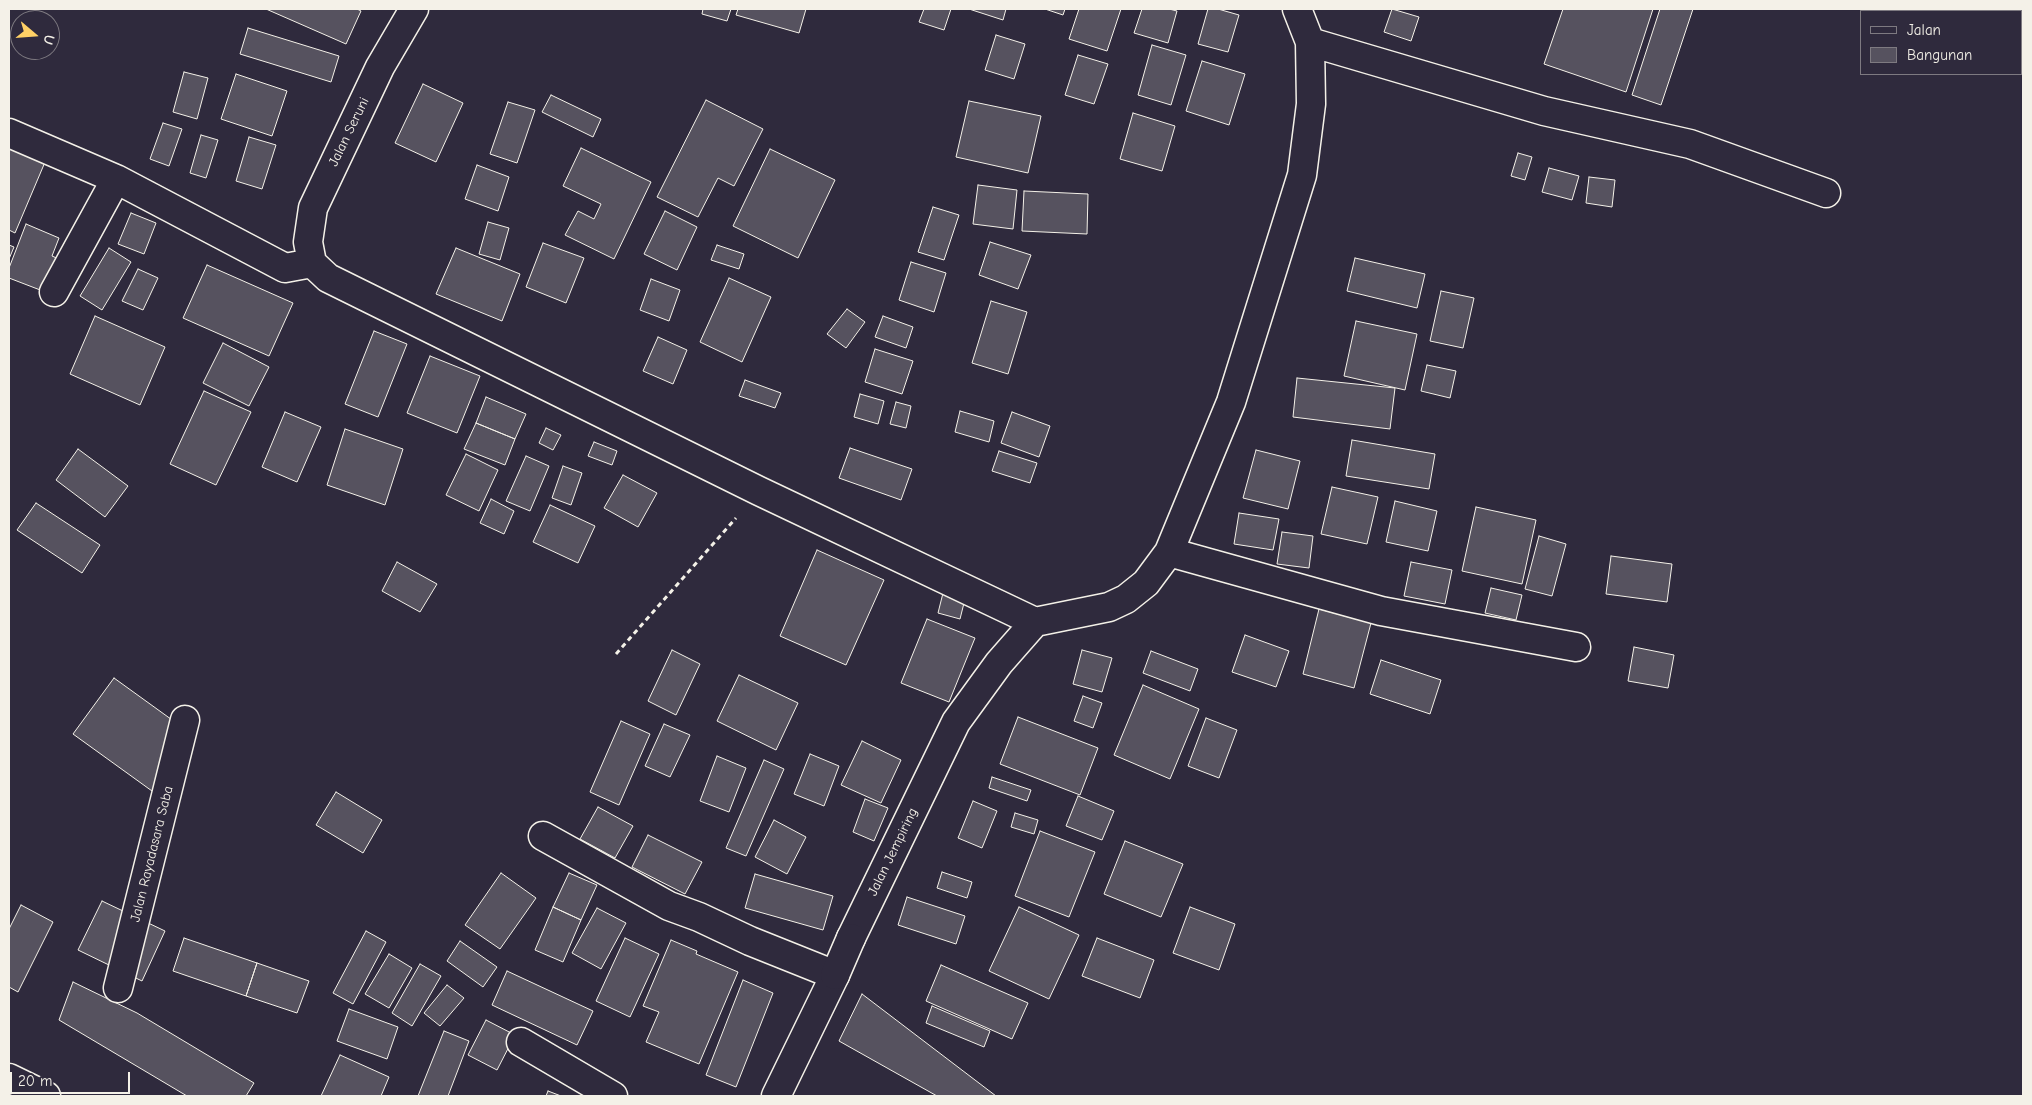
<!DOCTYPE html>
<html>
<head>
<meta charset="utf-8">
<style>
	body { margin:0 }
	#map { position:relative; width:2032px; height:1105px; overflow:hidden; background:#2f2a3d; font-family:"Comic Neue",sans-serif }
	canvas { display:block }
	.frame { position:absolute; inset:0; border:10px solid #f4f1e8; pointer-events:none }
	.legend { position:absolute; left:1860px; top:10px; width:162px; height:65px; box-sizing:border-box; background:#2f2a3d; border:1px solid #7e7a81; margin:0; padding:6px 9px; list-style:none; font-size:15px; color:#f4f1e8 }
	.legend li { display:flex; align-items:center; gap:10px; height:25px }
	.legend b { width:25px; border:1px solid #7e7a81 }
	.north { position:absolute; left:10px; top:10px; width:50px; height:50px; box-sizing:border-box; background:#2f2a3d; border:1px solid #7e7a81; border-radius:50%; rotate:108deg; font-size:14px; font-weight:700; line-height:20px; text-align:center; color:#f4f1e8 }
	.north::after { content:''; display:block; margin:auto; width:18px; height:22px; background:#ffd166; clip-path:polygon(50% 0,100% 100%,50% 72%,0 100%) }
	.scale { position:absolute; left:10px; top:1072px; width:120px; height:22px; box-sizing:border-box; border:2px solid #f4f1e8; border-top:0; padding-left:6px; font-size:15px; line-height:18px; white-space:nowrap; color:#f4f1e8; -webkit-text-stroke:4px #2f2a3d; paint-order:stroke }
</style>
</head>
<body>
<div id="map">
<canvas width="2032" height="1105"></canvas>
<div class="frame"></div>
<ul class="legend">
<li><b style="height:6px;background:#2f2a3d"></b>Jalan</li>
<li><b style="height:14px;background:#56525f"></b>Bangunan</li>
</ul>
<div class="north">U</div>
<div class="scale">20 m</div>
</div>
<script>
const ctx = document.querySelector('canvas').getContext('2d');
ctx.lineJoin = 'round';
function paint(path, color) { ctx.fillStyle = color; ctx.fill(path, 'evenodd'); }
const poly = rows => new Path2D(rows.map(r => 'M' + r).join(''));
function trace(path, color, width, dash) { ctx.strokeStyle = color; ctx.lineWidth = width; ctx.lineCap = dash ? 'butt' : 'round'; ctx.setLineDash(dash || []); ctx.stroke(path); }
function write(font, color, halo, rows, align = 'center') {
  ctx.font = font + ' "Comic Neue",sans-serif'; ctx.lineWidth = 4.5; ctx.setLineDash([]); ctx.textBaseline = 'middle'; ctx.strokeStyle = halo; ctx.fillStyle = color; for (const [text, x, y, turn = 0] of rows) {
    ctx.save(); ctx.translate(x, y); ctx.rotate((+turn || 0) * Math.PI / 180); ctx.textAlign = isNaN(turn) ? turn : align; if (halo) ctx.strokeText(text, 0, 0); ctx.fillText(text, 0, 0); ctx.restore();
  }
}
const building = poly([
	[266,9,357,9,361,11,346,44,266,9],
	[703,9,731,9,727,21,702,14,703,9],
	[738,9,806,9,799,33,736,15,738,9],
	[924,9,951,9,944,30,919,22,924,9],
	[969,9,1006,9,1003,20,969,9],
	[1045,9,1065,9,1063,15,1045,9],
	[1079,9,1121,9,1107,51,1069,39,1079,9],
	[1142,9,1169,9,1177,11,1168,43,1134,33,1142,9],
	[1208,9,1218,9,1239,15,1228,52,1198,44,1208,9],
	[1392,9,1419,17,1411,41,1384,32,1392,9],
	[1563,9,1653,9,1626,92,1544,64,1563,9],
	[1660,9,1693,9,1661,105,1632,95,1660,9],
	[248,28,339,56,331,82,240,54,248,28],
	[996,35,1025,44,1014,79,985,70,996,35],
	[1152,45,1186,55,1171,105,1138,95,1152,45],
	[1078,55,1108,64,1094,104,1065,95,1078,55],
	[1202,61,1245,74,1229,125,1186,111,1202,61],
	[184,72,208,78,197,119,173,112,184,72],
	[236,74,287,91,272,136,221,119,236,74],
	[423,84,463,103,436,162,395,143,423,84],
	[551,95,601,119,593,137,542,112,551,95],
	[706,100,763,129,734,186,718,178,698,217,657,197,706,100],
	[969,101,1041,116,1028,173,956,157,969,101],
	[508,102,535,110,517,163,490,154,508,102],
	[1133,113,1175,126,1162,171,1120,159,1133,113],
	[163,123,182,129,169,166,150,159,163,123],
	[201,135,218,140,206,178,190,173,201,135],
	[9,137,48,155,15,233,9,230,9,137],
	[249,137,276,145,262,189,236,181,249,137],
	[581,148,651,182,614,259,565,235,578,211,594,219,601,204,563,186,581,148],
	[770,149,835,180,798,258,733,226,770,149],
	[1518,153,1532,157,1525,180,1511,176,1518,153],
	[477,165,509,177,498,211,465,199,477,165],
	[1549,168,1579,176,1572,200,1542,192,1549,168],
	[1589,177,1615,180,1612,207,1586,203,1589,177],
	[978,185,1017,190,1013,229,973,224,978,185],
	[1024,191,1088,194,1087,234,1022,231,1024,191],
	[933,207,959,215,944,260,918,252,933,207],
	[665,211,697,227,677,270,644,254,665,211],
	[131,213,156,223,144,254,118,244,131,213],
	[488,222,509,228,500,260,479,254,488,222],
	[26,224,59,238,52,256,61,260,48,293,9,278,9,268,26,224],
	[990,242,1031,255,1018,289,979,275,990,242],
	[543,243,584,258,566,303,526,287,543,243],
	[9,245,14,247,9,259,9,245],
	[717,245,744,254,739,269,711,260,717,245],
	[109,248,131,262,102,310,80,296,109,248],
	[456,248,520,274,502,321,436,294,456,248],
	[1355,258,1425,274,1417,308,1347,291,1355,258],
	[911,262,946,273,934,312,899,300,911,262],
	[207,265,293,303,269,356,183,318,207,265],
	[138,269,158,278,143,310,122,301,138,269],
	[729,278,771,297,742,362,700,342,729,278],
	[651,279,680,290,669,321,640,310,651,279],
	[1441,291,1474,298,1463,348,1430,341,1441,291],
	[991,301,1027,312,1008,374,972,363,991,301],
	[847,309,865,322,846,348,827,334,847,309],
	[95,316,165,347,140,405,70,374,95,316],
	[883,316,913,327,906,348,875,337,883,316],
	[1356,321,1417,334,1405,390,1344,376,1356,321],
	[374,331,407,344,378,417,345,404,374,331],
	[658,337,687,350,673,384,643,371,658,337],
	[223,343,269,367,249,406,203,383,223,343],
	[875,349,913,361,902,394,865,382,875,349],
	[430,356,480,376,457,433,407,413,430,356],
	[1427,365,1456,371,1450,398,1421,391,1427,365],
	[1297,378,1395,388,1390,429,1293,417,1297,378],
	[745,380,781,393,775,408,739,396,745,380],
	[204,391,251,412,216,485,170,464,204,391],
	[860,394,884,401,878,424,854,417,860,394],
	[486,397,526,414,515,439,476,423,486,397],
	[896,402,911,406,906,428,890,424,896,402],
	[960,411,994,421,989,442,955,432,960,411],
	[285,412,321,427,297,482,262,467,285,412],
	[1012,412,1050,426,1039,457,1001,443,1012,412],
	[476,423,515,439,505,465,464,449,476,423],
	[546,428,561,435,553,450,539,443,546,428],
	[345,429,403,449,385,505,327,485,345,429],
	[1352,440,1435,454,1429,489,1346,476,1352,440],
	[594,442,617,451,612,465,588,456,594,442],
	[850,448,912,469,901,500,839,478,850,448],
	[78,449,128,486,105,517,56,480,78,449],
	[1256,450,1300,461,1288,509,1243,498,1256,450],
	[999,451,1037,463,1030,483,992,471,999,451],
	[466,454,498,470,479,511,446,495,466,454],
	[526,456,549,466,530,511,506,501,526,456],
	[563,466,582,473,571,505,552,498,563,466],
	[623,475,657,493,638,527,604,508,623,475],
	[1332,487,1378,497,1367,544,1321,534,1332,487],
	[491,499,514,511,504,534,480,523,491,499],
	[1395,501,1437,511,1428,551,1386,542,1395,501],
	[36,503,100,545,82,573,17,530,36,503],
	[550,505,595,526,578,563,533,542,550,505],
	[1476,507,1536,520,1522,584,1462,571,1476,507],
	[1239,513,1279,519,1273,550,1234,544,1239,513],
	[1282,532,1313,536,1309,568,1277,564,1282,532],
	[1539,536,1566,544,1552,596,1525,589,1539,536],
	[817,550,884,580,846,665,780,636,817,550],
	[1611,556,1672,564,1667,602,1606,594,1611,556],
	[397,562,437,584,420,612,382,591,397,562],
	[1411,562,1452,570,1445,604,1404,596,1411,562],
	[1491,588,1522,595,1516,620,1485,613,1491,588],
	[943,593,965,599,960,619,938,613,943,593],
	[1319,609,1371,623,1354,688,1303,674,1319,609],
	[927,619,975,638,949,702,901,683,927,619],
	[1245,635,1289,651,1276,687,1232,672,1245,635],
	[1634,647,1674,655,1668,688,1628,681,1634,647],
	[672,650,700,664,676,715,648,701,672,650],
	[1082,650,1112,658,1102,692,1073,684,1082,650],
	[1151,651,1198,669,1190,691,1143,673,1151,651],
	[1381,660,1441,680,1430,714,1370,694,1381,660],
	[739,675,798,703,776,750,717,721,739,675],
	[114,678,193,735,152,791,73,734,114,678],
	[1143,685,1199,709,1170,779,1114,755,1143,685],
	[1083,696,1102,703,1093,728,1074,721,1083,696],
	[1018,717,1098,748,1080,795,1000,764,1018,717],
	[1206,718,1237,730,1219,778,1188,766,1206,718],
	[621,721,650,734,619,805,590,792,621,721],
	[664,724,690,735,670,777,645,766,664,724],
	[862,741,901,760,881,803,841,785,862,741],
	[810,754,839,766,824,806,794,794,810,754],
	[717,756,746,768,729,812,700,801,717,756],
	[764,760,784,769,746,856,726,848,764,760],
	[992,777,1031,790,1027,801,989,788,992,777],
	[336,792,382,820,363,853,316,825,336,792],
	[1078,796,1114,811,1102,840,1066,826,1078,796],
	[865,799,888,808,874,841,853,832,865,799],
	[973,801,997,811,982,848,958,838,973,801],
	[598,807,633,826,615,858,580,839,598,807],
	[1015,813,1038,820,1034,834,1011,827,1015,813],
	[774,820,806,837,787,874,755,857,774,820],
	[1040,831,1095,852,1069,917,1015,896,1040,831],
	[648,835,702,862,685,894,632,867,648,835],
	[1125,841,1183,864,1161,917,1104,894,1125,841],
	[942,872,972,882,967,898,937,888,942,872],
	[501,873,536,898,500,949,465,925,501,873],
	[569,873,597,885,581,920,553,907,569,873],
	[755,874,833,896,823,930,745,908,755,874],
	[907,897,965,916,956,944,898,925,907,897],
	[102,901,165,931,142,981,78,950,102,901],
	[21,905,53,922,18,992,9,987,9,929,21,905],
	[553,907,581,920,563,962,535,950,553,907],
	[1019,907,1079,935,1049,999,989,971,1019,907],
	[1190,907,1235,924,1219,970,1173,953,1190,907],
	[597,908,626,923,601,969,572,953,597,908],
	[366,931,386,942,353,1004,333,993,366,931],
	[184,938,257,963,246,996,173,971,184,938],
	[625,938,659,954,630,1017,596,1001,625,938],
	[1097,938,1154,960,1140,998,1082,976,1097,938],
	[671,940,697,951,696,954,738,972,699,1064,646,1042,659,1012,643,1006,671,940],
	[460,941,497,967,483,987,447,961,460,941],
	[389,954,412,968,389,1008,365,994,389,954],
	[257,963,309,981,297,1013,246,996,257,963],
	[420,964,441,976,412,1026,392,1013,420,964],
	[941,965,1028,1003,1012,1039,926,1001,941,965],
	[507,971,593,1011,577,1045,492,1005,507,971],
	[743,980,773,993,736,1087,706,1075,743,980],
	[73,982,137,1013,254,1083,246,1096,187,1096,59,1020,73,982],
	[447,985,464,998,440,1026,424,1013,447,985],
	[862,994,996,1096,937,1096,839,1041,862,994],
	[932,1006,990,1031,984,1047,926,1023,932,1006],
	[349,1009,398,1027,387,1059,337,1041,349,1009],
	[486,1020,515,1035,497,1070,468,1055,486,1020],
	[444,1031,469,1041,448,1096,418,1096,444,1031],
	[340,1055,389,1077,381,1096,321,1096,340,1055],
	[548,1091,561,1096,546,1096,548,1091]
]);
paint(building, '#56525f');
trace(building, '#f4f1e8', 1);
const minor = poly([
	[1310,42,1544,111,1690,144,1826,193],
	[9,133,116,179,285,268,312,263],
	[312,263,328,278,759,491,1035,622,1109,607,1126,599,1146,583,1169,552,1231,402,1302,175,1311,104,1310,42,1297,9],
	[312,263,308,242,313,208,380,67,414,9],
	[54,292,116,179],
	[1169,552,1381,611,1576,647],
	[543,836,669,906,699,917,750,941,835,975,776,1096],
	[851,938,956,722,999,663,1035,622],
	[118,988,185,720],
	[521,1042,613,1096]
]);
const tertiary = poly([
	[835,975,851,938]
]);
const secondary = poly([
	[9,1078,46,1096]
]);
trace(minor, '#f4f1e8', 31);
trace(tertiary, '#f4f1e8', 31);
trace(secondary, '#f4f1e8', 31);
trace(poly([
	[616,654,736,518]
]), '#f4f1e8', 3, [5, 4]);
trace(minor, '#2f2a3d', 28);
trace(tertiary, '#2f2a3d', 28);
trace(secondary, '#2f2a3d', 28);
write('14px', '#f4f1e8', '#2f2a3d', [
	["Jalan Seruni",349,132,-64],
	["Jalan Jempiring",893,852,-64],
	["Jalan Rayadasara Saba",152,854,-76]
]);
</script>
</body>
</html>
